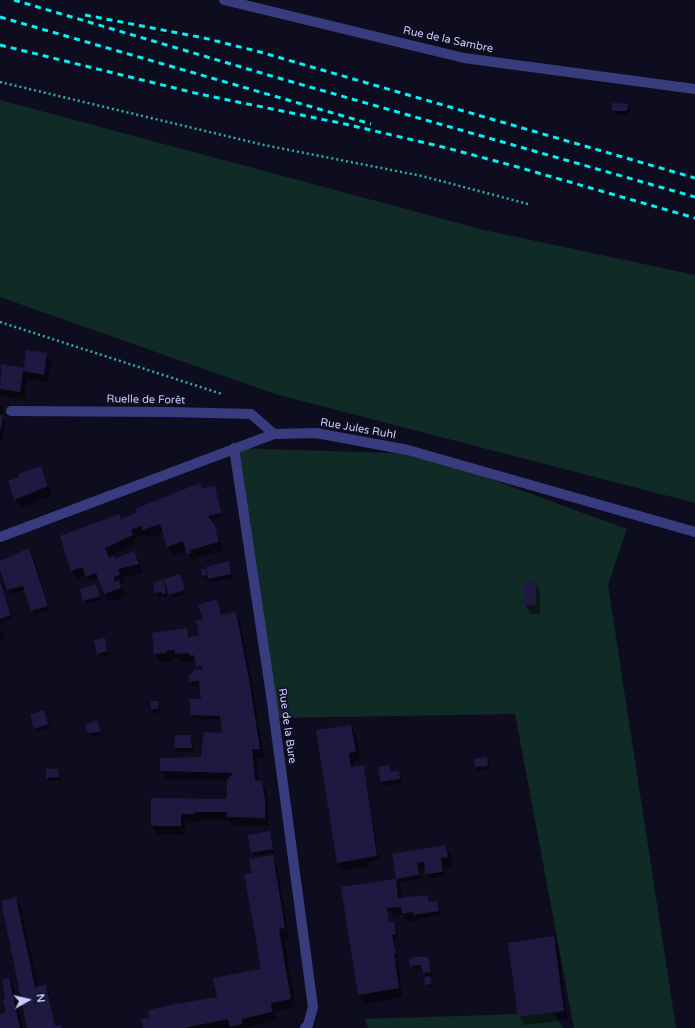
<!DOCTYPE html>
<html>
<head>
<meta charset="utf-8">
<style>
	body { margin:0 }
	#map { position:relative; width:695px; height:1028px; overflow:hidden; background:#0e0d20; font-family:"Varela Round",sans-serif }
	canvas { display:block }
	.north { position:absolute; left:8px; top:980px; width:40px; height:40px; -webkit-text-stroke:3px #0e0d20; paint-order:stroke; rotate:82deg; font-size:11px; font-weight:700; line-height:16px; text-align:center; color:#cdccfe }
	.north::after { content:''; display:block; margin:auto; width:14px; height:18px; background:#cdccfe; clip-path:polygon(50% 0,100% 100%,50% 72%,0 100%) }
</style>
</head>
<body>
<div id="map">
<canvas width="695" height="1028"></canvas>
<div class="north">N</div>
</div>
<script>
const ctx = document.querySelector('canvas').getContext('2d');
ctx.lineJoin = 'round';
function paint(path, color) { ctx.fillStyle = color; ctx.fill(path, 'evenodd'); }
const poly = rows => new Path2D(rows.map(r => 'M' + r).join(''));
function trace(path, color, width, dash) { ctx.strokeStyle = color; ctx.lineWidth = width; ctx.lineCap = dash ? 'butt' : 'round'; ctx.setLineDash(dash || []); ctx.stroke(path); }
function write(font, color, halo, rows, align = 'center') {
  ctx.font = font + ' "Varela Round",sans-serif'; ctx.lineWidth = 3; ctx.setLineDash([]); ctx.textBaseline = 'middle'; ctx.strokeStyle = halo; ctx.fillStyle = color; for (const [text, x, y, turn = 0] of rows) {
    ctx.save(); ctx.translate(x, y); ctx.rotate((+turn || 0) * Math.PI / 180); ctx.textAlign = isNaN(turn) ? turn : align; if (halo) ctx.strokeText(text, 0, 0); ctx.fillText(text, 0, 0); ctx.restore();
  }
}
paint(poly([
	[0,100,484,230,695,275,695,503,275,394,0,297],
	[234,448,422,454,627,529,608,585,676,1028,574,1028,515,714,274,718],
	[554,1013,563,1028,368,1028,365,1019]
]), '#102a26');
paint(poly([
	[627,105,630,109,629,115,615,115,613,111],
	[47,354,52,363,48,383,27,379,25,400,0,396,0,373,2,365,25,369],
	[0,404,3,408,1,416,5,420,1,444,0,444],
	[40,467,45,476,52,495,20,508,15,499,20,477],
	[200,484,203,489,214,486,216,490,222,517,211,519,213,524,219,536,223,550,195,559,195,561,193,562,187,550,173,556,168,547,163,533,148,538,146,534,135,538,137,543,109,556,110,559,115,560,134,553,139,561,143,573,122,578,124,584,121,585,124,590,125,597,110,602,105,594,99,577,89,581,86,576,77,579,72,571,119,515,121,520,138,513],
	[29,550,34,558,50,610,34,615,25,590,11,594,0,567,0,562],
	[228,562,231,566,233,578,211,583,209,579,206,580,203,575,205,570,208,576],
	[180,576,186,594,172,598,170,594],
	[0,578,5,593,3,589,1,590,8,602,13,619,0,623],
	[162,581,164,585,168,597,165,598,164,596,159,597,156,593],
	[535,583,540,592,540,614,530,614,525,605],
	[96,586,101,600,86,604,84,600],
	[217,600,222,616,235,613,240,621,253,689,264,758,257,757,259,782,261,782,266,790,269,809,269,826,233,826,230,821,200,820,199,822,186,823,185,835,157,834,152,826,152,799,228,800,228,781,166,779,161,770,202,758,223,734,221,720,194,719,192,715,190,700,202,700,201,685,192,686,190,682,200,671,194,661,181,662,179,658,170,659,170,662,160,662,155,654,186,629,191,637,200,636,204,619],
	[0,628,5,638,0,640],
	[104,639,106,643,109,655,100,657,98,653],
	[157,702,159,706,160,713,154,713,152,709],
	[44,711,50,728,37,732,35,728],
	[97,722,102,736,91,737,89,733],
	[351,726,356,735,360,760,353,761,354,767,363,766,365,770,379,860,369,861,370,866,343,871,338,863],
	[191,736,193,740,193,752,177,752,175,747],
	[486,759,489,763,490,769,478,771,476,767,475,760],
	[389,766,392,773,398,772,401,776,402,783,385,786,382,782],
	[58,770,60,774,61,781,49,781,47,777],
	[269,832,272,836,274,853,254,856,252,852],
	[446,846,451,855,453,866,443,867,445,876,429,878,426,870,419,871,420,879,397,883,401,888,402,898,426,896,430,903,437,902,439,906,441,915,416,919,416,921,408,923,404,915,395,916,391,909,391,911,388,912,390,923,394,923,396,927,398,938,394,939,397,958,395,958,398,964,403,997,364,1004,359,995,342,888,396,880,398,882,395,866],
	[272,856,277,865,289,937,284,938,296,1008,275,1011,276,1021,246,1028,144,1028,151,1018,218,998,262,970,253,874],
	[16,899,21,907,38,987,45,986,48,990,55,1027,62,1028,28,1028],
	[553,937,558,946,568,1020,524,1025,519,1016],
	[428,958,430,962,432,976,429,977,433,988,428,988,426,984,426,977,423,969,413,970,410,960],
	[9,979,14,988,23,1028,0,1028,0,1015,8,1013,6,999]
]), '#0007');
paint(poly([
	[612,103,628,104,627,111,612,111],
	[26,350,47,353,44,375,23,371,20,392,0,389,1,364,24,368],
	[0,415,3,415,1,430,0,429],
	[41,466,48,486,14,500,8,481,19,477,18,474],
	[200,483,202,489,215,485,221,513,208,516,215,526,219,542,190,550,191,553,187,554,183,541,167,547,160,524,143,530,141,526,131,530,133,535,105,548,109,558,114,556,115,559,134,551,139,564,118,569,120,575,114,577,115,582,119,580,121,588,104,594,96,573,86,577,82,567,71,571,60,536,119,514,121,519,137,513,135,509],
	[29,548,48,606,31,611,23,586,7,590,0,570,0,561],
	[229,561,231,574,208,579,206,567],
	[201,569,205,569,207,575,202,576],
	[180,574,185,590,169,595,164,579],
	[163,580,166,593,162,594,161,592,155,593,153,583],
	[0,581,11,615,0,619],
	[536,582,536,605,524,606,523,583],
	[96,584,100,596,83,601,80,589],
	[217,599,221,615,236,612,249,679,260,749,252,749,255,780,262,781,265,800,265,818,227,817,227,812,195,812,195,814,181,814,181,826,151,826,151,798,227,799,227,780,233,773,160,771,160,758,201,757,204,732,222,733,220,716,191,715,189,699,201,699,199,681,189,682,188,675,192,674,194,670,202,669,202,666,196,667,194,655,190,656,189,653,175,654,175,650,166,651,166,653,154,654,152,633,187,628,188,637,199,635,196,620,203,619,198,605],
	[105,638,107,651,97,654,94,640],
	[151,701,158,701,158,709,151,709],
	[44,710,48,724,34,729,30,715],
	[97,721,101,732,88,733,85,724],
	[351,725,356,752,349,753,351,767,364,765,377,856,337,863,316,730],
	[175,735,191,735,192,748,174,748],
	[487,757,488,766,475,767,474,759],
	[389,765,391,772,399,771,400,779,381,782,378,767],
	[46,769,58,769,59,777,46,778],
	[270,831,273,849,251,853,248,835],
	[446,845,448,857,441,858,443,872,425,874,424,862,417,863,419,875,396,879,392,854],
	[273,855,285,928,279,929,291,999,271,1003,272,1012,242,1019,242,1024,230,1027,228,1019,184,1028,143,1028,141,1019,150,1018,148,1010,176,1004,217,997,213,978,261,969,255,933,244,874,252,873,249,859],
	[396,879,398,898,427,895,429,902,437,901,439,911,413,915,413,912,402,914,401,907,387,908,389,922,394,922,396,934,392,935,396,954,394,954,399,988,358,995,341,887],
	[16,897,35,987,46,985,55,1026,61,1025,62,1028,27,1028,1,901],
	[554,936,564,1011,518,1017,508,943],
	[419,956,420,957,428,957,431,972,423,973,421,965,410,966,409,959],
	[430,976,431,984,425,985,424,977],
	[9,978,20,1028,0,1028,0,1014,6,1012,3,999,5,998,2,980]
]), '#1e1941');
trace(poly([
	[0,82,264,145,422,176,528,204],
	[0,322,222,394]
]), '#2fb09c', 2.5, [2, 3]);
trace(poly([
	[224,0,464,58,695,89]
]), '#383c7e', 10);
trace(poly([
	[11,411,171,412,251,414,274,434],
	[234,448,272,702,313,1007,308,1025,305,1028],
	[0,537,274,434,316,433,408,450,695,532]
]), '#383c7e', 10);
trace(poly([
	[14,0,275,77,695,197],
	[85,15,204,38,260,52,695,178],
	[0,17,371,124],
	[0,45,199,94,345,124,447,148,514,166,695,218]
]), '#03f2f4', 3, [6, 5]);
write('11px', '#cdccfe', '#0e0d20', [
	["Rue de la Sambre",448,40,12],
	["Ruelle de Forêt",146,400,1],
	["Rue Jules Ruhl",358,429,10],
	["Rue de la Bure",287,726,82]
]);
</script>
</body>
</html>
